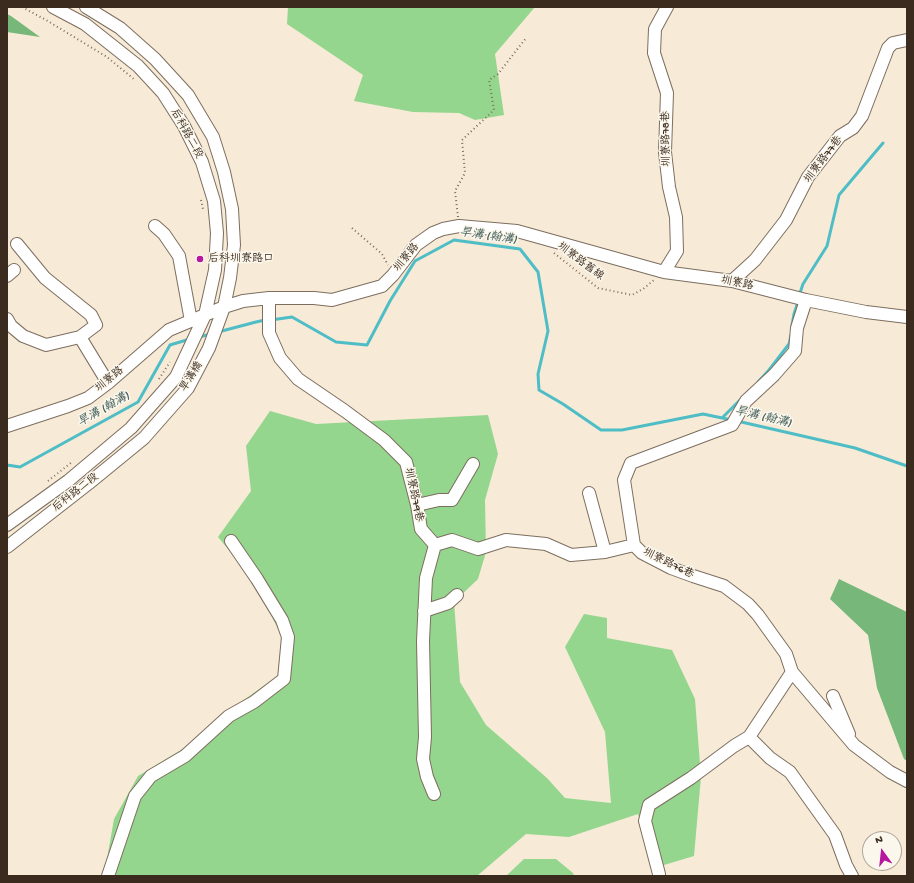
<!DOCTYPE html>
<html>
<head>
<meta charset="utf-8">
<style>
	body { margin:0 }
	#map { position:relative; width:914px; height:883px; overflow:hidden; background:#f7ebd7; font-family:"Gochi Hand",sans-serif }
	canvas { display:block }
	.frame { position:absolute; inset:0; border:8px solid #3b2a1e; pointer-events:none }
	.north { position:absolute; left:862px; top:831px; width:40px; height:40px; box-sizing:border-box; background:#fbf7ec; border:1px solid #aea59a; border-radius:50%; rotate:345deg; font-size:11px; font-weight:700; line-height:16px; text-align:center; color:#3b2a1e }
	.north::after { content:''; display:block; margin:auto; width:14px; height:18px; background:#b5179e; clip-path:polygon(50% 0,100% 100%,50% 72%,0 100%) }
</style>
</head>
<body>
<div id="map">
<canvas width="914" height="883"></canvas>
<div class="frame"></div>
<div class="north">N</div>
</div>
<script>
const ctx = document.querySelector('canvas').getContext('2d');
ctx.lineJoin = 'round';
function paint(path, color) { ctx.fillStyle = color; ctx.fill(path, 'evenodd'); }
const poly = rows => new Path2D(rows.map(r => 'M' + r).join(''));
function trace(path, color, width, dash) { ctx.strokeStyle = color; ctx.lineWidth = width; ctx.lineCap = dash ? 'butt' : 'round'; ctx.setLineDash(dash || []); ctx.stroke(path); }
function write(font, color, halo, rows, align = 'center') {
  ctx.font = font + ' "Gochi Hand","LXGW WenKai TC",sans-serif'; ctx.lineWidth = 3; ctx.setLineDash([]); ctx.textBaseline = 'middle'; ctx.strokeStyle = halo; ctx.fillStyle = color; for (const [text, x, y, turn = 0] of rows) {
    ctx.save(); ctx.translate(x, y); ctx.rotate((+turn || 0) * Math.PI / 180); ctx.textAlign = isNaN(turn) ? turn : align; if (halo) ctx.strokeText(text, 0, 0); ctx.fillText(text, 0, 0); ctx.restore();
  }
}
paint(poly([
	[288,7,535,7,495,54,504,115,475,120,459,113,413,112,354,101,363,75,287,24],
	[270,411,316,424,488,415,498,454,485,500,486,552,478,579,454,602,460,682,486,725,547,778,565,798,611,803,605,732,565,647,584,614,607,618,607,638,672,650,695,699,701,777,694,856,654,868,638,814,569,837,526,834,477,876,104,876,114,819,138,776,194,742,235,706,282,673,281,636,257,584,218,537,251,491,246,446],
	[524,859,556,859,573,873,574,876,506,876]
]), '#94d68e');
paint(poly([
	[7,14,11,16,40,37,7,32],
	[839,579,907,612,907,761,904,759,877,688,868,635,830,599]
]), '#77b779');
trace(poly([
	[799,296,803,284,827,246,839,195,883,143],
	[271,320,292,317,336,342,367,345,390,301,415,261,454,240,520,249,538,272,548,331,538,374,539,390,563,404,601,430,622,430,703,414,732,420],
	[792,325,794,314,798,302],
	[218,332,256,322,265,320],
	[199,337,211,334],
	[758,382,769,370,789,344,791,335],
	[722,418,741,399],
	[737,421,855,448,907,466],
	[7,465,20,467,138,402,170,345,190,339]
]), '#4fbdc6', 3);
const minor = poly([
	[155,226,164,234,179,256,191,321],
	[17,244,45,278,91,315,96,325,80,337,108,383],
	[664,272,677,251,676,217,669,187,665,152,667,93,654,53,655,29,667,7],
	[7,276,14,270],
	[732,281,755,260,786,220,808,177,840,136,853,128,862,116,888,48,893,43,907,40],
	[269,298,269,333,280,358,298,379,345,411,384,440,406,462,417,505,421,529,435,545,426,578,423,641,425,737,423,759,427,777,434,794],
	[806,300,797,328,795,351,774,375,746,401,732,425,631,463,624,480,634,545,642,553,671,568,693,576,724,586,748,604,758,615,786,654,792,672,854,745,890,772,907,781],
	[7,319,11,326,23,336,46,345,80,337],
	[7,426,68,406,88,398,108,383,169,330,224,307,243,301,269,298,314,298,332,300,382,286,393,275,416,245,433,233,443,229,459,226,517,231,664,272,732,281,806,300,866,312,907,317],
	[589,493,605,552],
	[417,505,439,500,452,500,473,464],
	[7,525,68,481,131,428,176,377,205,315,215,270,217,233,214,201,202,162,184,126,163,93,138,66,85,24,53,7],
	[435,545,452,540,478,549,506,540,546,544,571,555,605,552,634,545],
	[7,547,89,483,144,438,188,388,209,348,224,307,230,278,234,245,232,209,224,172,213,137,188,95,155,59,120,28,86,7],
	[424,611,448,603,457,595],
	[833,696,849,734],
	[749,737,770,758,790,772,835,835,846,865,852,876],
	[659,874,645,821,649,805,691,778,734,746,749,737,792,672],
	[108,876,135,796,151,776,185,756,229,716,254,702,284,679,288,637,282,620,257,579,231,541]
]);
trace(minor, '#7d6e5f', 14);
trace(poly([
	[22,7,46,20,107,57,135,80],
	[201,200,203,209],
	[458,217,455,191,465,173,462,140,494,110,489,80,498,74,526,38],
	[352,228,382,254,388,265],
	[554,253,598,288,632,295,643,289,654,280],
	[159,379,170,362],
	[48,481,72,462]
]), '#7d6e5f', 2, [1, 3]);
trace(minor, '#fff', 12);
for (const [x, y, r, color] of [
	[200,259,4,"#b5179e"]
]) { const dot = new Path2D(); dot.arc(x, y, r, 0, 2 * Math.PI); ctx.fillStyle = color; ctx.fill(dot); trace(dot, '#fbf7ec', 1.5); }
write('11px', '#3b2a1e', '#fbf7ec', [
	["后科路二段",186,134,61],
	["圳寮路78巷",667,139,-91],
	["圳寮路77巷",824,160,-53],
	["圳寮路",407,258,-50],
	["圳寮路舊線",580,262,37],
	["圳寮路",737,284,12],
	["旱溝橋",192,377,-58],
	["圳寮路",110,380,-39],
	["后科路二段",76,493,-38],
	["圳寮路79巷",413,495,78],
	["圳寮路76巷",668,564,26]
]);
write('11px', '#3b2a1e', '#fbf7ec', [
	["后科圳寮路口",208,259]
], 'left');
write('italic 12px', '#425d59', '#fbf7ec', [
	["旱溝 (翰溝)",488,237,8],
	["旱溝 (翰溝)",104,410,-30],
	["旱溝 (翰溝)",763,418,13]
]);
</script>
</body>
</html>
